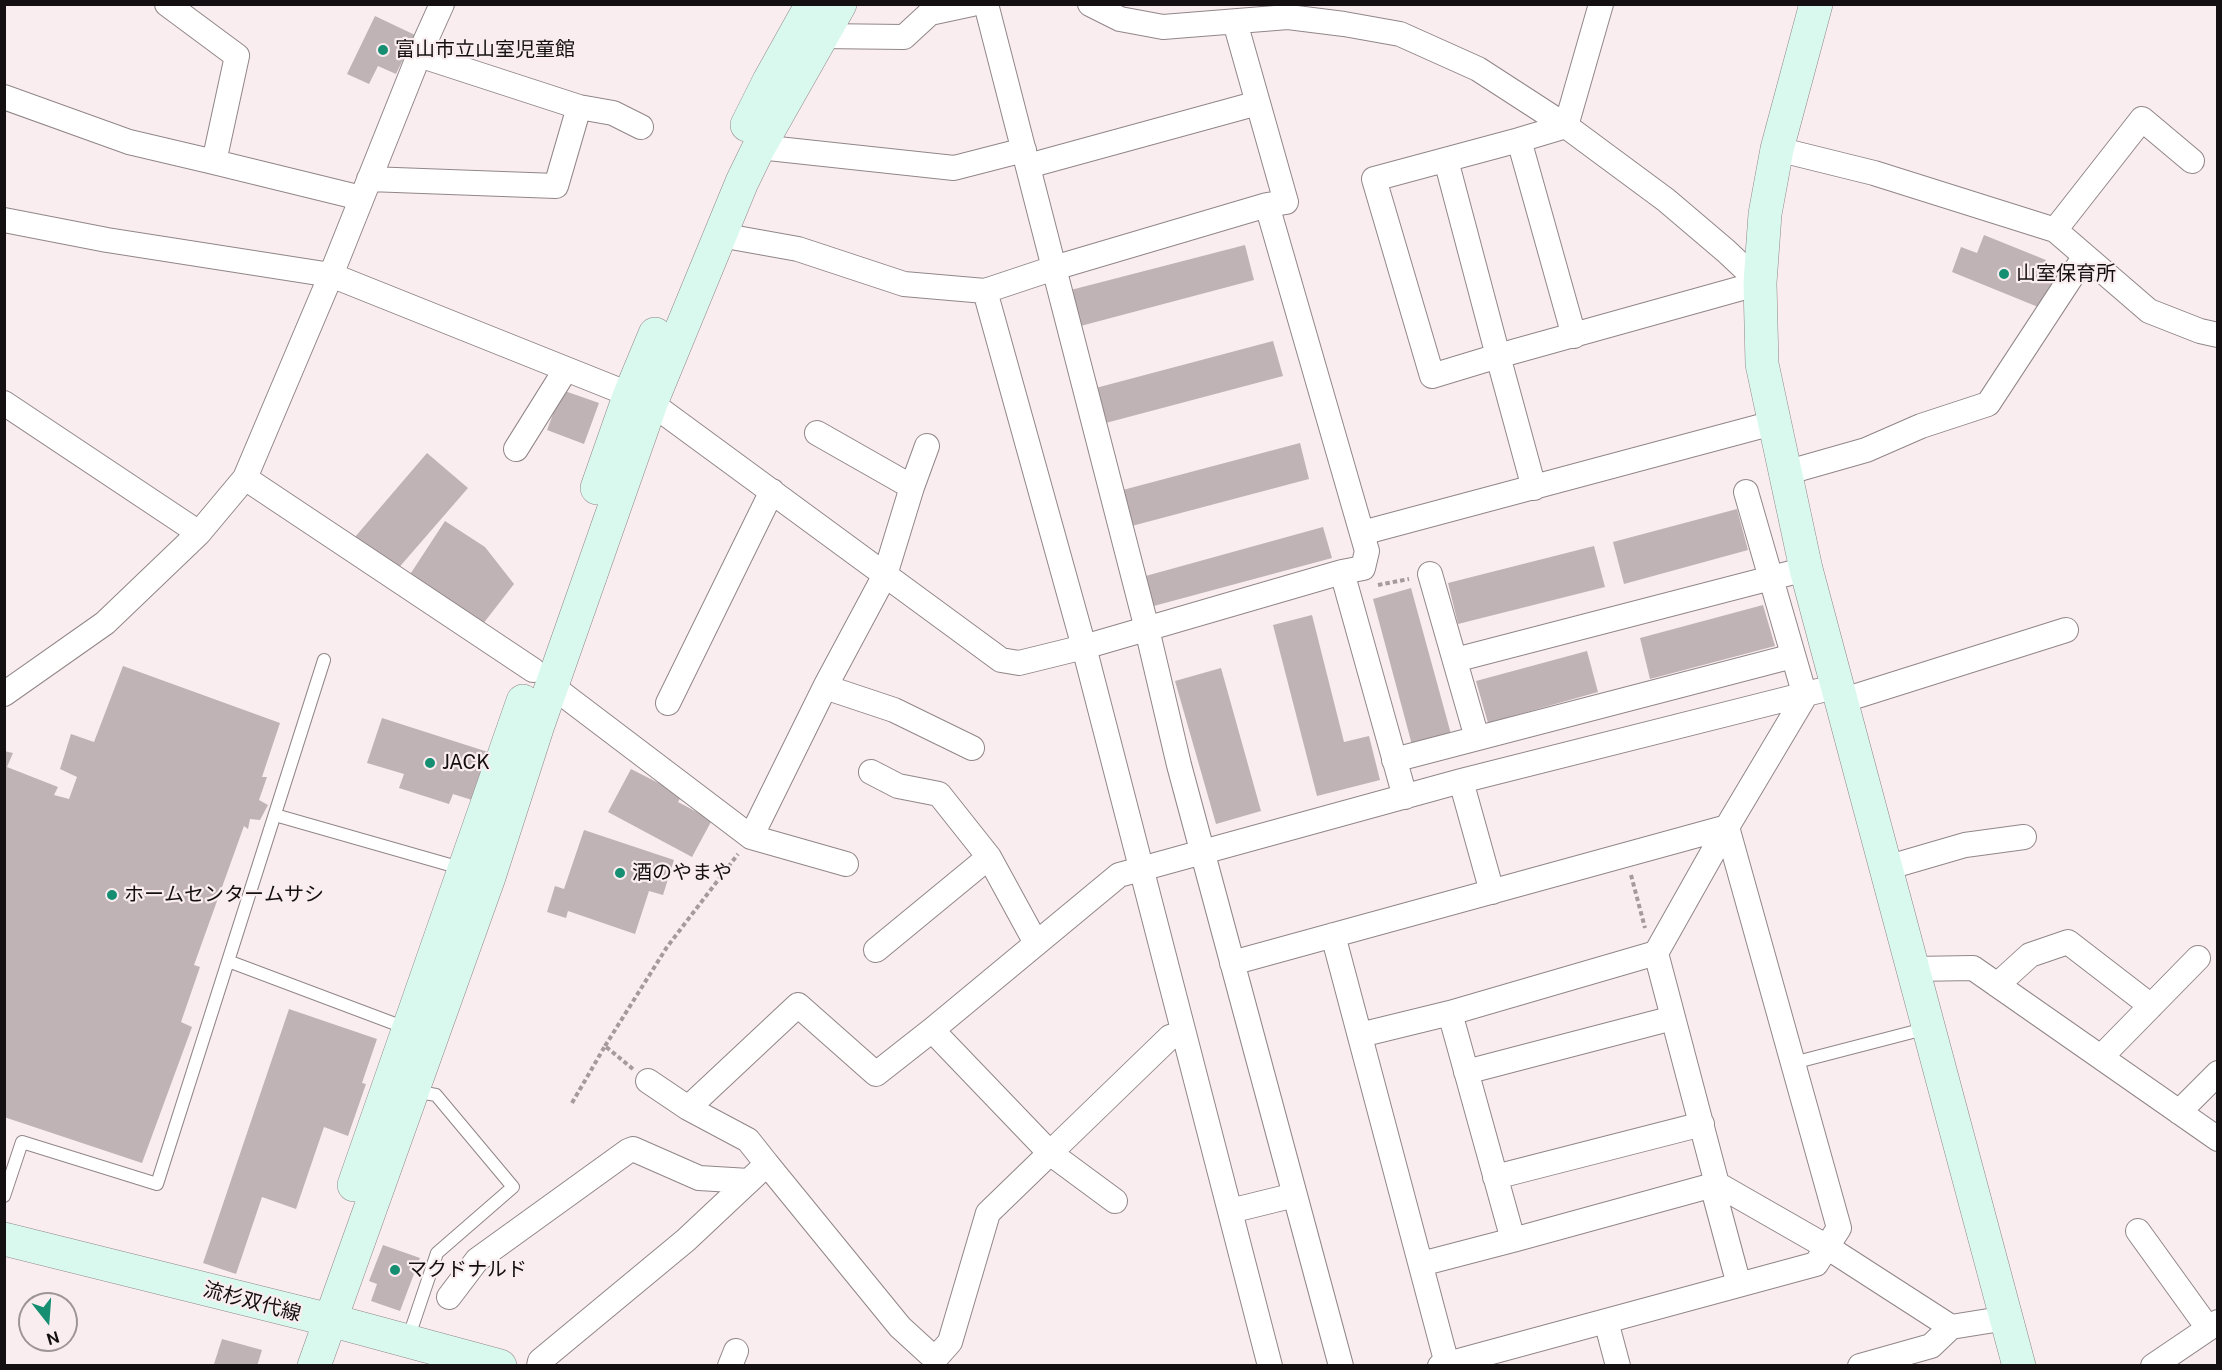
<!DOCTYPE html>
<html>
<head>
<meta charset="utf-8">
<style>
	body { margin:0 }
	#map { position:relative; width:2222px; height:1370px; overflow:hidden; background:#faedf0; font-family:"Public Sans",sans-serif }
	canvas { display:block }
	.frame { position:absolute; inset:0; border:6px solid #141011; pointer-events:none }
	.north { position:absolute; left:18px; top:1292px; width:60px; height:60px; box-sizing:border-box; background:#faedf0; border:2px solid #9e9597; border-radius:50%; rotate:163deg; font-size:16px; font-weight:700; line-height:24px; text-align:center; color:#141011 }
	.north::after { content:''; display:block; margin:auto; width:21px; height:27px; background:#168e72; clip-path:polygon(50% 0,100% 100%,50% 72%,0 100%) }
</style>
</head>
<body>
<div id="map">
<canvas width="2222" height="1370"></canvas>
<div class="frame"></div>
<div class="north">N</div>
</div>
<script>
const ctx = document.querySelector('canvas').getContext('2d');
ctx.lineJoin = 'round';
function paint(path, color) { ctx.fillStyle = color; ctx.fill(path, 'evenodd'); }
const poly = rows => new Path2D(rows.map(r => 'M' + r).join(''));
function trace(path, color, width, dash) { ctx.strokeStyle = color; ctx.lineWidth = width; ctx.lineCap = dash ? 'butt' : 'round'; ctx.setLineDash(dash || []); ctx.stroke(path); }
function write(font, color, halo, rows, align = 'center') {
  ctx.font = font + ' "Public Sans","Noto Sans JP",sans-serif'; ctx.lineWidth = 4.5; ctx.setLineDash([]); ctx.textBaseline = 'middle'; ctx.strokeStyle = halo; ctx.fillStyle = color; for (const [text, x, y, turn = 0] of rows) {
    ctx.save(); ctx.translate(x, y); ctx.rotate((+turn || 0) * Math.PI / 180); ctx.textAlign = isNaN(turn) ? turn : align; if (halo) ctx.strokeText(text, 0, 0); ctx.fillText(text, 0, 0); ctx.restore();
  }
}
paint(poly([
	[375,16,415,35,396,74,378,66,369,84,347,74],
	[1984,235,2046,260,2041,270,2056,277,2043,309,1952,272,1961,247,1977,253],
	[1245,245,1254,280,1073,328,1063,292],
	[1273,341,1283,376,1102,424,1092,389],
	[562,390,599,403,584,444,547,430],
	[1300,443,1309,479,1128,527,1119,491],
	[427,453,468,488,396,571,355,537],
	[1737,509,1748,550,1624,584,1613,542],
	[445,521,485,547,514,584,479,629,409,576],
	[1323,527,1332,558,1150,607,1142,577],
	[1594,546,1605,587,1458,624,1448,583],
	[1411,588,1451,734,1412,745,1373,599],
	[1763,605,1775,646,1650,679,1640,638],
	[1312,615,1344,742,1369,736,1380,780,1317,796,1273,625],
	[1587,651,1598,692,1488,723,1476,681],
	[123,666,280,723,262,777,267,777,259,800,268,805,260,820,250,819,248,829,244,826,194,965,200,967,181,1022,192,1027,142,1163,4,1117,4,967,6,962,4,961,4,751,13,753,7,767,58,787,54,795,69,799,77,777,60,769,71,734,94,742],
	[1221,668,1261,811,1216,824,1175,681],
	[382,718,488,752,472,800,453,794,449,804,399,788,404,774,367,763],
	[631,769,682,795,678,802,712,820,692,857,608,812],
	[584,830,674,860,663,895,649,891,635,934,568,911,566,918,547,912,555,886,564,889],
	[289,1009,377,1039,362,1083,366,1084,348,1136,324,1127,296,1209,262,1197,236,1274,203,1263],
	[383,1245,420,1258,400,1311,371,1301,377,1284,369,1281],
	[222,1339,262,1350,257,1366,214,1364]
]), '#bfb3b6');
const lane = poly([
	[275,815,464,869],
	[228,961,406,1028],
	[1793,1063,1928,1028],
	[4,1196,22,1142,157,1184,324,660],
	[408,1339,437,1253,513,1187,436,1095,414,1091]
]);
const street = poly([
	[167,4,237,56,214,162,361,198],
	[986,4,1147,629,1179,765,1341,1366],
	[1090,4,1120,19,1163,27,1288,17,1344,24,1400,34,1478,69,1566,126,1666,200,1726,251,1760,283],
	[820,36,904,37,930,13,972,4],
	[419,55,579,107],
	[4,97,129,142,214,162],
	[759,147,954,168,1024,150],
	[1777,149,1874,173,2055,230,2149,311,2200,331,2218,335],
	[1446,160,1498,356,1432,376,1374,179,1519,140],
	[1028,166,1258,103],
	[369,179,556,186,579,107,613,113,641,127],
	[1267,205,1054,268,985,291,1084,647,1270,1366],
	[4,220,107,240,331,275,651,403,1001,660,1019,663,1084,647,1342,572,1363,568,1367,551,1267,205,1286,202,1235,22],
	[2055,230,2142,119,2192,161],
	[720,235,798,249,904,284,985,291],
	[1574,336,1519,140,1566,126,1601,4],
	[4,403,199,533],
	[817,433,912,487,927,446],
	[516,449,566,369],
	[1785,473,1866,450,1921,426,1988,404,2085,256],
	[245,478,533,670],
	[912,487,885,575,825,687,894,710,972,748],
	[1534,488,1498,356,1760,283],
	[1362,533,1773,423],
	[1342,572,1405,797],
	[1430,574,1477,738],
	[1455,660,1806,569],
	[552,686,751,837,846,864],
	[4,694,105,623,199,533,245,478,331,275,419,55,442,4],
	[1841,701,2066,630],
	[668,703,772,491],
	[1394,760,1793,656],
	[871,772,898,786,939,794,989,857],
	[1461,781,1492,892],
	[751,837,825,687],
	[1886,868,1965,845,2024,837],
	[1333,935,1447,1364],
	[876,950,989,857,1036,943],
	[1656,953,1727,827,1805,696,1746,492],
	[1232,963,1727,827],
	[1913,969,1973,968,2218,1139],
	[1997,985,2030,955,2068,942,2151,1006],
	[1183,1033,1170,1037,1050,1153,932,1030,1119,875,1461,781,1838,686],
	[1360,1035,1450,1013],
	[2101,1057,2198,958],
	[1466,1072,1673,1018],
	[648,1081,688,1108],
	[2179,1112,2218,1073],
	[767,1164,748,1140,688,1108,798,1005,876,1074,932,1030],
	[1495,1177,1702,1124],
	[1230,1211,1295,1195],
	[2138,1231,2208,1328],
	[1421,1264,1513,1240],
	[1739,1285,1715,1196,1717,1184,1656,953,1450,1013,1513,1240,1717,1184,1827,1247,1951,1327,2007,1318],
	[449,1297,477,1260,628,1151,633,1149,699,1178,749,1181],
	[1606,1321,1618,1366],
	[539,1366,540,1361,686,1240,767,1164,900,1327,935,1359,950,1342,988,1213,1050,1153,1115,1201],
	[730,1366,736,1351],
	[1440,1366,1816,1264,1839,1228,1727,827],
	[1860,1366,1931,1346,1951,1327],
	[2153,1366,2218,1322]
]);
const secondary = poly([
	[1816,4,1777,149,1765,214,1760,283,1762,364,1806,569,2019,1366],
	[747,125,769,81,812,4],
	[597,488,630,394,655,334],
	[354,1185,523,701],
	[4,1239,330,1320,500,1366],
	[314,1366,489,877,538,725,651,403,742,182,759,147,840,4]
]);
trace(lane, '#918688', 14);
trace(street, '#918688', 26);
trace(secondary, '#918688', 34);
trace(poly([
	[1378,585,1409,579],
	[1631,875,1645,928],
	[605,1046,667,947,738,854],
	[572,1103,605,1046,633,1069]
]), '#a59b9d', 4, [4.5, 3]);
trace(lane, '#fff', 12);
trace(street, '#fff', 24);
trace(secondary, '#d9f9ef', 33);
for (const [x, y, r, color] of [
	[383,50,6,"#168e72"],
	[2004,274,6,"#168e72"],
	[430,763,6,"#168e72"],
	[620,873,6,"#168e72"],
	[112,895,6,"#168e72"],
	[395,1270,6,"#168e72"]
]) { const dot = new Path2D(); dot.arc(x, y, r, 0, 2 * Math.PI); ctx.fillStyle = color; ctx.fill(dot); trace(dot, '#faedf0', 2); }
write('20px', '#141011', '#faedf0', [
	["富山市立山室児童館",395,50],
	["山室保育所",2016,274],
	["JACK",442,763],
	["酒のやまや",632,873],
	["ホームセンタームサシ",124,895],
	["マクドナルド",407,1270]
], 'left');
write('20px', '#141011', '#faedf0', [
	["流杉双代線",252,1302,15]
]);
</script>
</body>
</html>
